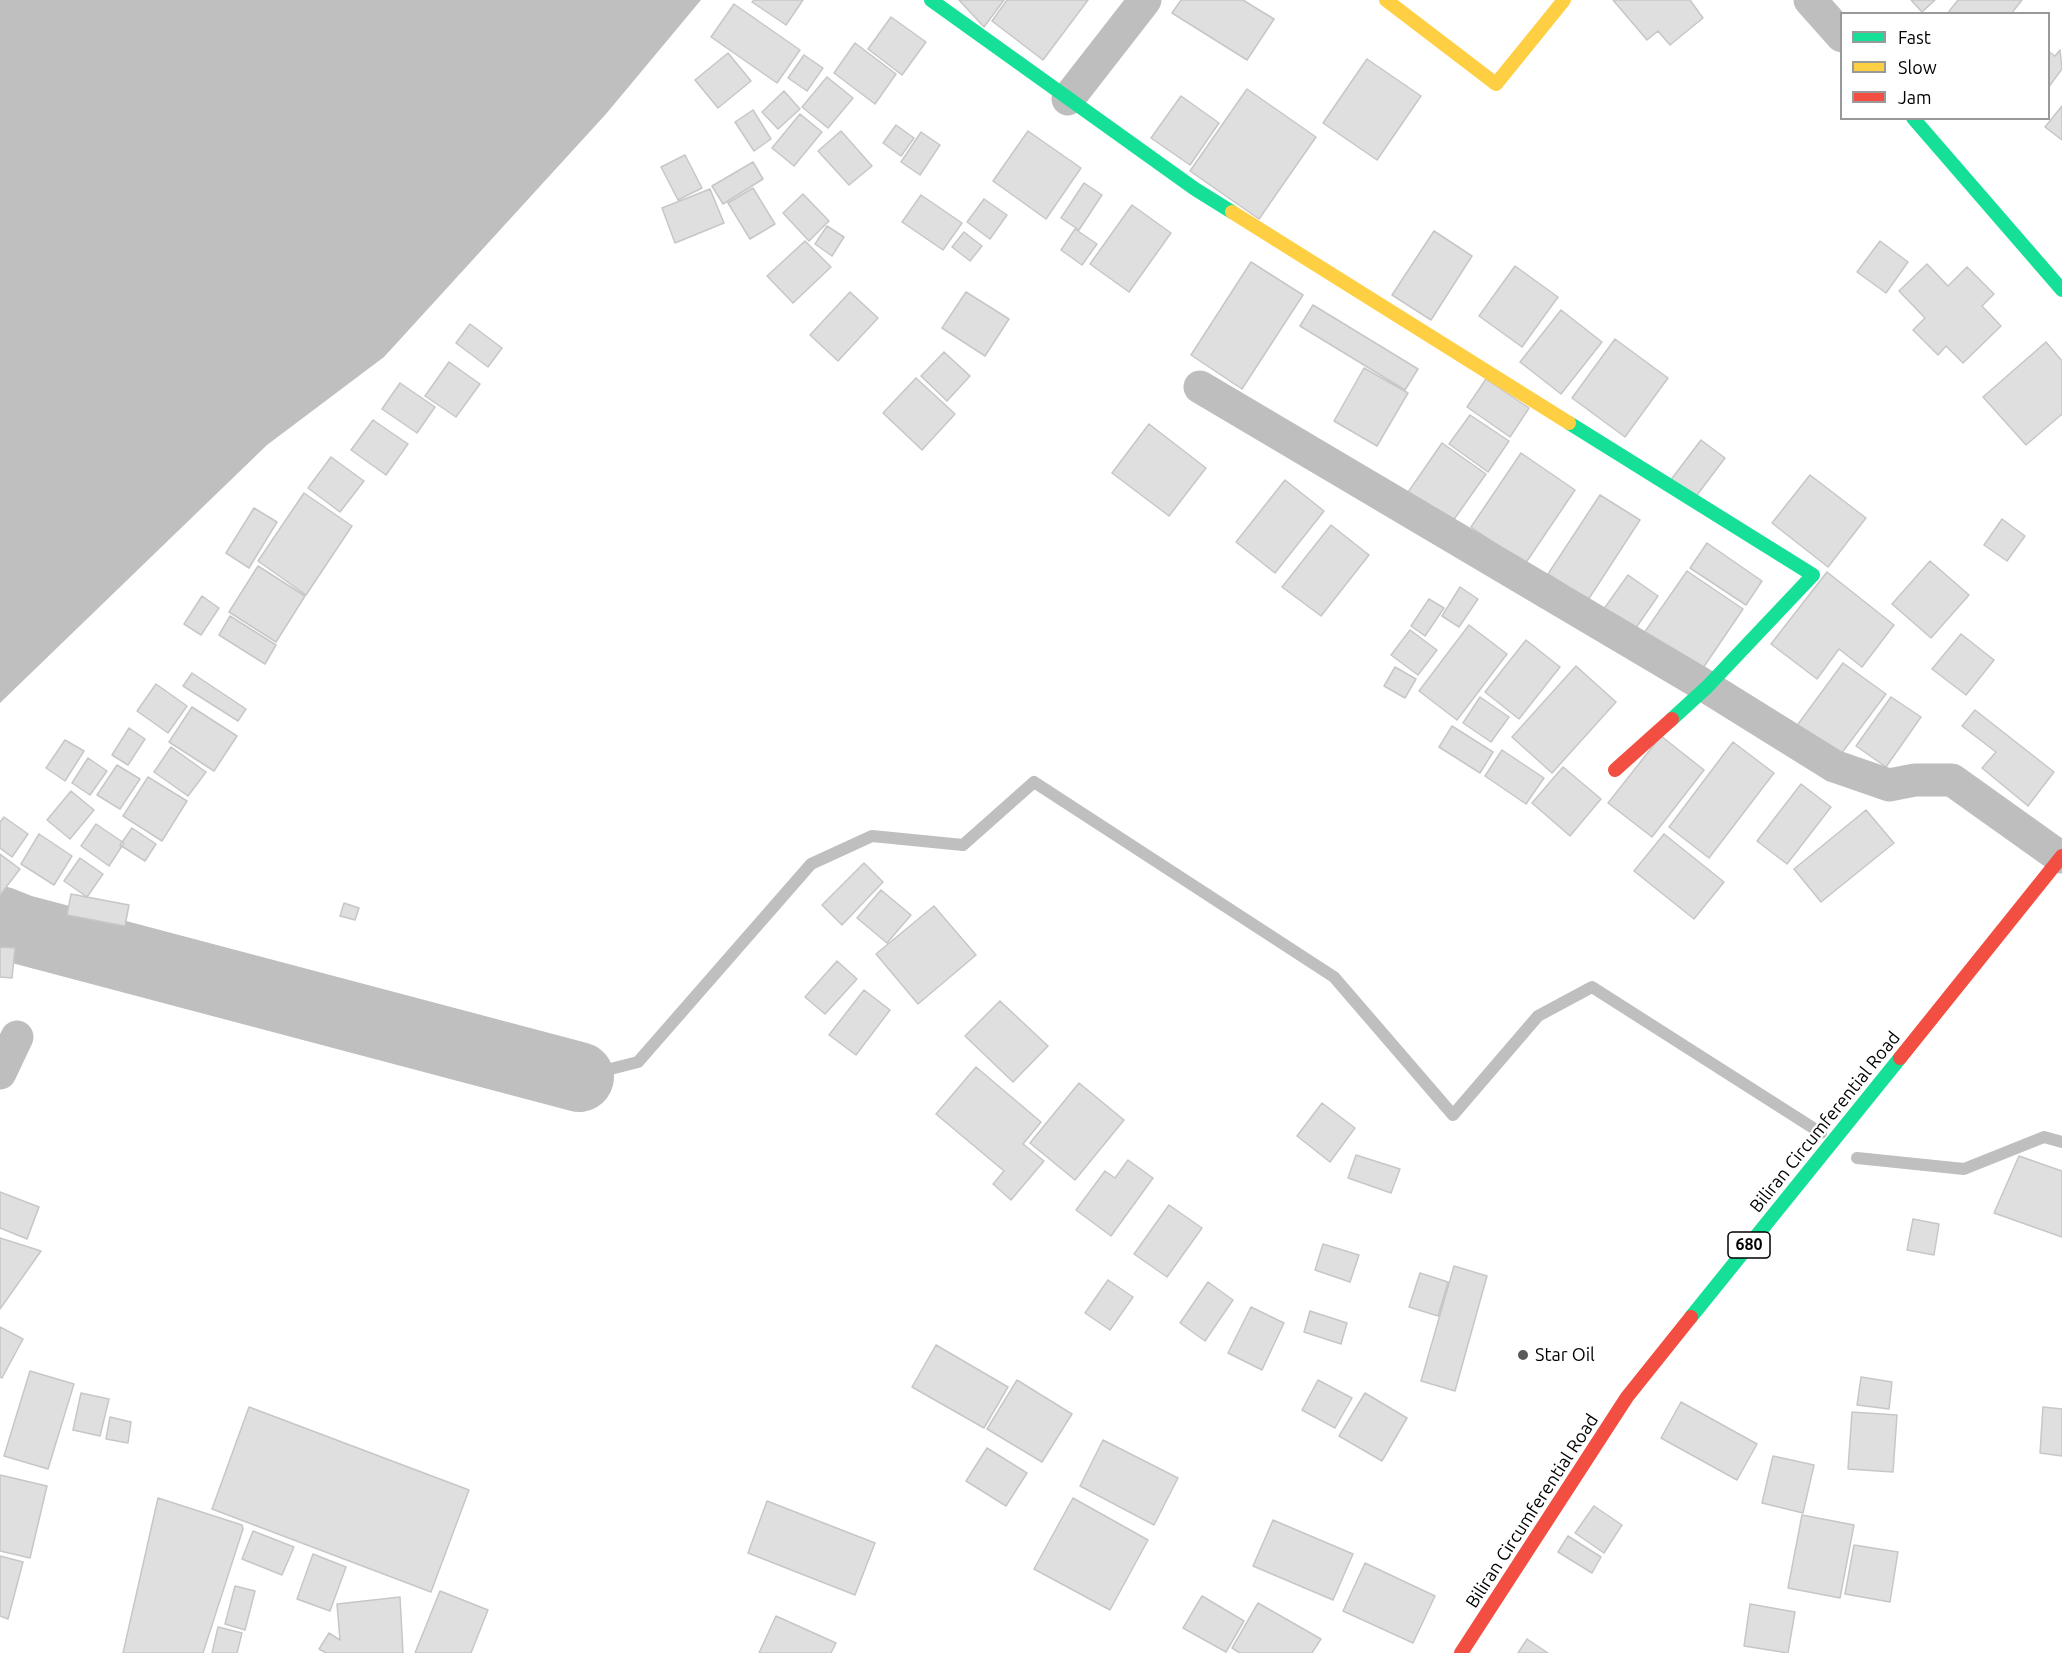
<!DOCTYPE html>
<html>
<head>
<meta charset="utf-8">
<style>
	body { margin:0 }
	#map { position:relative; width:2062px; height:1653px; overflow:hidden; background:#fff; font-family:Ubuntu,sans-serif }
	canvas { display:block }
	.legend { position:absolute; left:1840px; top:12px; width:210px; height:108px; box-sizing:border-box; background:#fff; border:2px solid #999; margin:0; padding:8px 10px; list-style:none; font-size:18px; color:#000 }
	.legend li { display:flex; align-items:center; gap:12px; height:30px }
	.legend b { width:30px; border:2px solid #999 }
</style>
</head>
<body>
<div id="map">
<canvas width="2062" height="1653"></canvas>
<ul class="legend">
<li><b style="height:8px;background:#16e098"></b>Fast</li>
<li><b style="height:8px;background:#ffcf43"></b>Slow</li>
<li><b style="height:8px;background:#f24e42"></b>Jam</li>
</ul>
</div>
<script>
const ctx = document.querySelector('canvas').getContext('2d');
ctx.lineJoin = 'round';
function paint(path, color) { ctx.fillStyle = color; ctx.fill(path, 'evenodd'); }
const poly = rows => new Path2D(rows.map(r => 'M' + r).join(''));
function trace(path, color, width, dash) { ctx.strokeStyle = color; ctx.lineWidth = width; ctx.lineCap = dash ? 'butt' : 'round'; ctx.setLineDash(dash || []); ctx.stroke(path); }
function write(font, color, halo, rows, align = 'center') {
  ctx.font = font + ' Ubuntu,sans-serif'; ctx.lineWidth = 4.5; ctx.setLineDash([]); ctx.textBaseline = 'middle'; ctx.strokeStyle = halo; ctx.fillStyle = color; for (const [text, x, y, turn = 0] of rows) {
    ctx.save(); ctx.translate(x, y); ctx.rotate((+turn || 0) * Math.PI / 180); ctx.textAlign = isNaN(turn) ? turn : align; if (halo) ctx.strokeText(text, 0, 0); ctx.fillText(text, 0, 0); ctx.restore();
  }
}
paint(poly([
	[0,0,701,0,606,114,384,357,267,445,0,703]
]), '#bfbfbf');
trace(poly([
	[579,1077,638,1062,811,864,872,836,963,845,1034,782,1334,977,1453,1115,1538,1016,1592,987,1821,1133],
	[1857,1158,1964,1169,2044,1137,2062,1142]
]), '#bfbfbf', 12);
trace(poly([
	[0,921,20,929,579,1077]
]), '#bfbfbf', 70);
const building = poly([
	[754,0,803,0,786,25,752,2,754,0],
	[959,0,1004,0,984,27,959,0],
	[1007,0,1088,0,1043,60,992,21,1007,0],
	[1181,0,1243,0,1274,19,1247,60,1172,13,1181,0],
	[1613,0,1690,0,1703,18,1670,45,1658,31,1647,40,1613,0],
	[1911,0,1935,0,1922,12,1911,0],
	[1958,0,2022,0,2011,14,1947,14,1958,0],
	[734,4,800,50,777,83,711,37,734,4],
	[891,17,926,42,902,75,868,49,891,17],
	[855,43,896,74,875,104,834,73,855,43],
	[2060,50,2062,69,2048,88,2048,51,2055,56,2060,50],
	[728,53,751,81,718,108,695,80,728,53],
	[804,55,823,68,807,91,788,78,804,55],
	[1367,59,1421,96,1377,160,1323,123,1367,59],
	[827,77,853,98,828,128,802,107,827,77],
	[1247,89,1316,137,1259,219,1190,171,1247,89],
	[784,91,800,109,778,129,762,112,784,91],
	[1181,96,1219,123,1190,165,1151,138,1181,96],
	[2062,106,2062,140,2045,127,2062,106],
	[753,110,771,139,754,151,735,122,753,110],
	[800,114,822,132,794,166,772,148,800,114],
	[896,125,914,138,901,156,883,143,896,125],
	[841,131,872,166,849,185,818,151,841,131],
	[1028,131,1081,168,1046,219,993,181,1028,131],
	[921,132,940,145,920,175,901,162,921,132],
	[685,155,702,188,678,200,661,167,685,155],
	[753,162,763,179,723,204,712,186,753,162],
	[1084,183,1102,195,1079,230,1061,218,1084,183],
	[753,188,775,224,750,239,728,203,753,188],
	[710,189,724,223,675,243,662,208,710,189],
	[803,194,829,221,809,241,783,213,803,194],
	[921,195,962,223,943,250,902,222,921,195],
	[984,199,1007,215,990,239,967,222,984,199],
	[1132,205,1171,233,1129,292,1090,264,1132,205],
	[827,226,844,237,832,256,815,244,827,226],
	[1075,229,1097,244,1082,265,1061,250,1075,229],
	[1434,231,1472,256,1431,320,1392,295,1434,231],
	[964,232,982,246,970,261,952,247,964,232],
	[805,241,831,267,793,303,767,276,805,241],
	[1880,241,1908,262,1886,293,1857,272,1880,241],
	[1251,262,1303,295,1242,389,1191,355,1251,262],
	[1927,264,1948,286,1967,267,1994,294,1982,306,2001,326,1963,363,1946,346,1938,355,1913,330,1925,318,1899,291,1927,264],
	[1515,266,1558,297,1522,347,1479,316,1515,266],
	[850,292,878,318,838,361,810,335,850,292],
	[966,292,1009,319,985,356,942,328,966,292],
	[1313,305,1418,369,1405,390,1300,326,1313,305],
	[1561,310,1602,342,1561,394,1520,362,1561,310],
	[470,324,502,348,488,367,456,343,470,324],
	[1615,339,1668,378,1625,437,1572,398,1615,339],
	[2046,342,2062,361,2062,414,2026,445,1983,397,2046,342],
	[944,352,970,376,947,401,921,376,944,352],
	[449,362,480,384,456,417,425,396,449,362],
	[1364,368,1408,393,1377,446,1334,421,1364,368],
	[916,378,955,414,922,450,883,413,916,378],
	[1486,379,1529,408,1510,437,1467,407,1486,379],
	[400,383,435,407,417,433,382,409,400,383],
	[1470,415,1509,441,1488,472,1449,444,1470,415],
	[373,420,408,444,386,475,351,450,373,420],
	[1149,424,1206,468,1169,516,1112,473,1149,424],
	[1701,440,1725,458,1694,499,1670,481,1701,440],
	[1442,443,1486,474,1448,528,1404,498,1442,443],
	[1521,453,1575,490,1525,564,1471,527,1521,453],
	[331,457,364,481,340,512,308,488,331,457],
	[1810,475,1866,518,1828,567,1772,523,1810,475],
	[1285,480,1324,511,1275,573,1236,542,1285,480],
	[304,493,352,526,306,595,258,561,304,493],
	[1600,495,1640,520,1588,600,1548,574,1600,495],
	[254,508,277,522,249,568,226,553,254,508],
	[2002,519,2025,536,2007,561,1984,545,2002,519],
	[1331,525,1369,555,1321,616,1282,587,1331,525],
	[1707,543,1762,581,1746,605,1690,568,1707,543],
	[1930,561,1969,595,1931,638,1892,604,1930,561],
	[258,566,305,596,276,642,229,612,258,566],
	[1687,571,1743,609,1701,671,1644,633,1687,571],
	[1827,572,1894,625,1862,667,1839,649,1817,679,1771,644,1827,572],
	[1628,575,1658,596,1631,635,1601,613,1628,575],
	[1460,587,1478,599,1459,627,1442,616,1460,587],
	[202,596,219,608,201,635,184,624,202,596],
	[1429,599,1444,608,1425,636,1411,626,1429,599],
	[230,616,276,645,265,664,219,635,230,616],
	[1469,625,1507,654,1457,720,1419,691,1469,625],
	[1410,630,1437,650,1418,675,1391,655,1410,630],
	[1961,634,1994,660,1966,695,1932,669,1961,634],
	[1526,640,1560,667,1519,719,1485,692,1526,640],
	[1843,663,1886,694,1835,762,1793,731,1843,663],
	[1576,666,1616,702,1552,773,1512,737,1576,666],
	[1395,667,1416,679,1405,698,1384,686,1395,667],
	[192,673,246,709,238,721,183,686,192,673],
	[156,684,187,706,168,733,137,711,156,684],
	[1480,697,1509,717,1491,742,1463,723,1480,697],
	[1891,697,1921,717,1886,767,1856,746,1891,697],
	[192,707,237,736,214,771,169,742,192,707],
	[1975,710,2054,772,2028,806,1982,768,1996,752,1962,726,1975,710],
	[1452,726,1493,752,1480,773,1439,747,1452,726],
	[129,728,145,739,128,765,112,755,129,728],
	[1661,736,1704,770,1652,837,1608,803,1661,736],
	[65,740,84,751,65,781,46,768,65,740],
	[1733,742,1774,773,1709,858,1669,827,1733,742],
	[171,747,206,772,188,796,154,772,171,747],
	[1502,750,1544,778,1526,804,1485,776,1502,750],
	[88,758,107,771,90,795,72,783,88,758],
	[117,765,140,779,120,809,97,795,117,765],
	[1563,767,1601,799,1570,836,1532,803,1563,767],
	[148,777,187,801,162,841,123,816,148,777],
	[1801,784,1831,807,1787,864,1757,841,1801,784],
	[71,791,94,810,70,839,47,820,71,791],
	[1866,810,1894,843,1821,902,1794,869,1866,810],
	[4,817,28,834,12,857,0,848,0,822,4,817],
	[96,824,124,843,109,866,81,846,96,824],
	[132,828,156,844,145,861,120,845,132,828],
	[39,834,72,856,54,885,21,864,39,834],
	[1664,834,1724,882,1694,919,1634,871,1664,834],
	[0,854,20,869,0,895,0,854],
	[80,858,103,874,87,897,64,881,80,858],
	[864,863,883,882,842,925,822,905,864,863],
	[881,890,911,915,887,943,857,918,881,890],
	[71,894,129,905,125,926,67,915,71,894],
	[344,903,359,908,355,920,340,916,344,903],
	[934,906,976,955,918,1004,876,954,934,906],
	[0,947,15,948,12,978,0,977,0,947],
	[837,961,857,979,825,1014,805,997,837,961],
	[864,990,890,1010,856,1055,829,1035,864,990],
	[1000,1001,1048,1046,1013,1082,965,1036,1000,1001],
	[976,1067,1041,1122,1023,1144,1044,1161,1011,1200,993,1184,1004,1171,936,1114,976,1067],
	[1079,1083,1124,1120,1075,1180,1030,1143,1079,1083],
	[1322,1103,1355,1128,1330,1162,1297,1136,1322,1103],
	[1356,1155,1400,1169,1391,1193,1348,1178,1356,1155],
	[2019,1156,2062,1171,2062,1237,1994,1213,2019,1156],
	[1128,1160,1153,1178,1111,1236,1076,1210,1105,1171,1115,1178,1128,1160],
	[0,1192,39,1207,27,1239,0,1228,0,1192],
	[1169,1205,1202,1228,1167,1277,1134,1254,1169,1205],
	[1913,1219,1939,1224,1934,1255,1907,1250,1913,1219],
	[0,1238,41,1251,0,1309,0,1238],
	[1323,1244,1359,1255,1350,1282,1315,1270,1323,1244],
	[1454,1266,1487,1276,1455,1391,1421,1381,1454,1266],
	[1420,1273,1448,1282,1438,1316,1409,1307,1420,1273],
	[1108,1280,1133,1297,1110,1330,1085,1313,1108,1280],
	[1208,1282,1233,1300,1205,1341,1180,1323,1208,1282],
	[1251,1307,1284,1323,1262,1370,1228,1353,1251,1307],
	[1310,1311,1347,1323,1341,1344,1304,1332,1310,1311],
	[0,1327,23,1339,2,1378,0,1377,0,1327],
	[936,1345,1008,1387,984,1428,912,1387,936,1345],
	[30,1371,74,1384,48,1469,4,1456,30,1371],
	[1861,1377,1892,1382,1889,1409,1857,1405,1861,1377],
	[1017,1380,1072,1414,1042,1462,987,1429,1017,1380],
	[1318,1380,1352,1398,1335,1428,1302,1410,1318,1380],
	[81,1393,109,1399,100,1436,73,1430,81,1393],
	[1365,1393,1407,1418,1382,1461,1339,1436,1365,1393],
	[1681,1402,1757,1444,1737,1480,1661,1438,1681,1402],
	[249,1407,469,1490,431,1592,212,1509,249,1407],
	[2043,1407,2062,1409,2062,1456,2040,1453,2043,1407],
	[1852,1412,1897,1415,1893,1472,1848,1469,1852,1412],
	[110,1417,131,1422,128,1443,106,1439,110,1417],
	[1103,1440,1178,1478,1154,1525,1080,1486,1103,1440],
	[987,1448,1027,1473,1006,1506,966,1481,987,1448],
	[1773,1456,1814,1465,1803,1513,1762,1503,1773,1456],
	[0,1475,47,1486,30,1558,0,1551,0,1475],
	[158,1498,242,1525,243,1529,203,1653,123,1653,158,1498],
	[1073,1498,1148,1540,1110,1610,1034,1569,1073,1498],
	[767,1501,875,1543,855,1595,748,1553,767,1501],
	[1594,1506,1622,1525,1604,1553,1575,1533,1594,1506],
	[1802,1515,1854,1525,1840,1598,1788,1588,1802,1515],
	[1273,1520,1353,1554,1333,1600,1253,1566,1273,1520],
	[253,1531,294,1547,282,1575,242,1559,253,1531],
	[1568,1536,1601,1557,1592,1573,1558,1552,1568,1536],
	[1854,1545,1898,1552,1890,1602,1845,1594,1854,1545],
	[313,1554,346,1567,330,1611,297,1599,313,1554],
	[0,1556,23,1562,8,1619,0,1616,0,1556],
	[1365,1563,1435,1596,1413,1643,1343,1611,1365,1563],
	[235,1586,255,1591,245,1630,225,1624,235,1586],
	[440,1591,488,1610,471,1653,415,1653,440,1591],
	[1202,1596,1244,1621,1226,1652,1183,1628,1202,1596],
	[400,1597,403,1653,326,1653,319,1649,329,1633,340,1640,337,1604,400,1597],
	[1258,1603,1321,1639,1312,1653,1240,1653,1232,1648,1258,1603],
	[1750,1604,1795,1612,1788,1653,1744,1646,1750,1604],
	[776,1616,836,1643,831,1653,759,1653,776,1616],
	[218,1627,242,1633,237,1653,212,1653,218,1627],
	[1527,1639,1548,1653,1518,1653,1527,1639]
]);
paint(building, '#dfdfdf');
trace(building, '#c7c7c7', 1.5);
trace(poly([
	[1810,0,1842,36],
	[1068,99,1145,0],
	[1200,387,1707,687,1834,766,1889,785,1915,780,1952,780,2060,857],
	[0,1073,17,1037]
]), '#bebebe', 33);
trace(poly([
	[931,0,1195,189,1232,212],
	[1913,118,2062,290],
	[1569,423,1813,575,1707,687,1672,719],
	[1691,1317,1900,1058]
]), '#16e098', 14);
trace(poly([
	[1386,0,1496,84,1564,0],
	[1232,212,1569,423]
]), '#ffcf43', 14);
trace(poly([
	[1615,770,1672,719],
	[1900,1058,2062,856],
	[1461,1653,1627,1397,1691,1317]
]), '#f24e42', 14);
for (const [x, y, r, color] of [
	[1523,1355,6,"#595959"]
]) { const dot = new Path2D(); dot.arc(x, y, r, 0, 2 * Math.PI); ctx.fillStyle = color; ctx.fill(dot); trace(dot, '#fff', 2); }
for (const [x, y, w] of [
	[1749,1245,42]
]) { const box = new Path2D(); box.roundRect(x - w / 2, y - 13, w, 26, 4.5); ctx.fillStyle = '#fff'; ctx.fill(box); trace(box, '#000', 1.5); }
write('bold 16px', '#000', null, [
	["680",1749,1245]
]);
write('18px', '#000', '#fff', [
	["Biliran Circumferential Road",1825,1122,-51],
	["Biliran Circumferential Road",1532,1511,-57]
]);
write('18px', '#000', '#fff', [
	["Star Oil",1535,1355]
], 'left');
</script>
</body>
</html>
